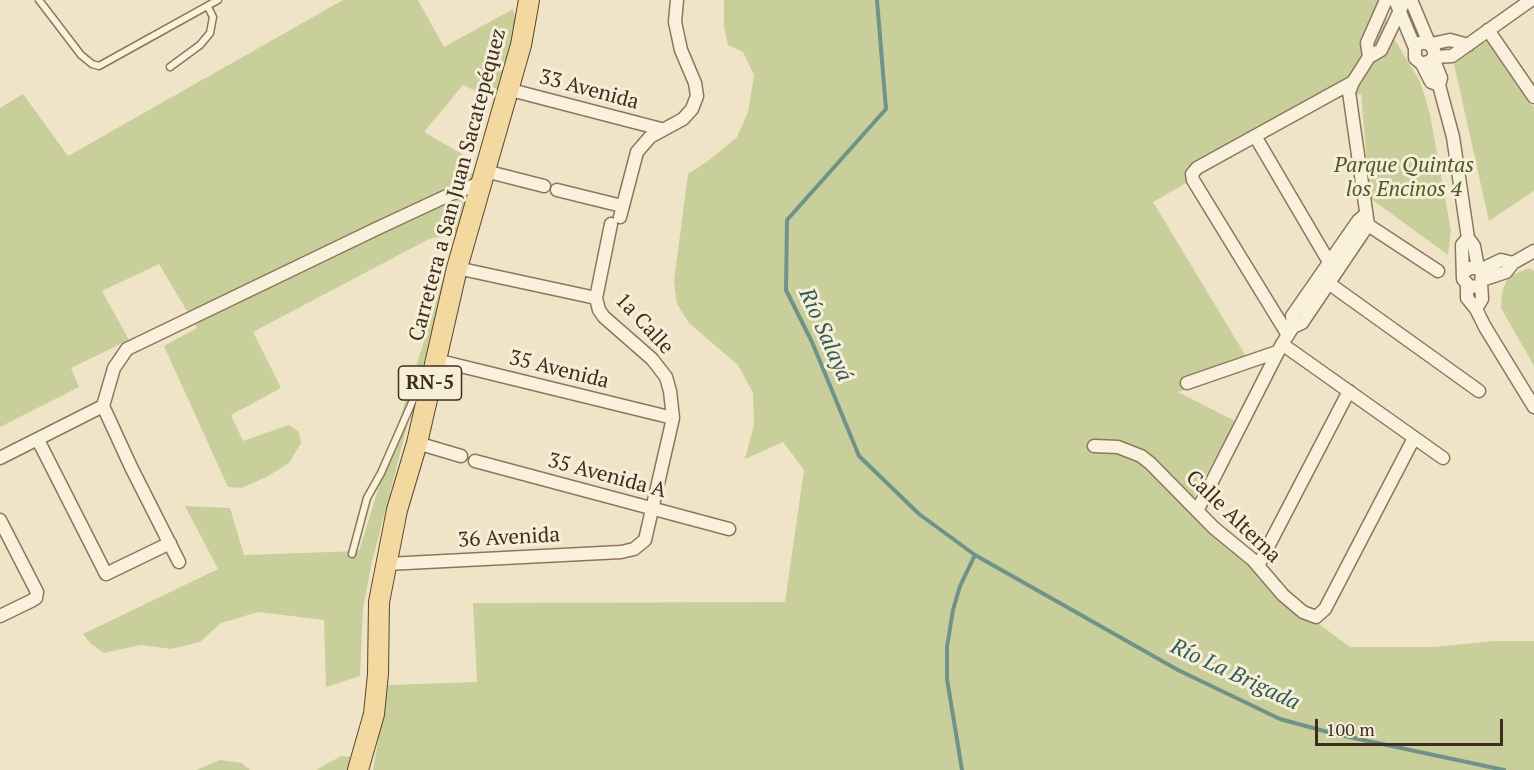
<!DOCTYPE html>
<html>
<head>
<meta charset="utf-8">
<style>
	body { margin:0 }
	#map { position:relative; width:1534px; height:770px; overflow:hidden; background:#f0e4c8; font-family:"PT Serif",serif }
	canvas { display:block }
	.scale { position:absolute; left:1315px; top:719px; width:188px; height:27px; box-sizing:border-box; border:3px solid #3d2e20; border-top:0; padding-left:8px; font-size:18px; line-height:21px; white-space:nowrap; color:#3d2e20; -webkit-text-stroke:4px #f7eed8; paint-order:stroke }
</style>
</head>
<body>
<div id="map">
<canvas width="1534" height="770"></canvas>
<div class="scale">100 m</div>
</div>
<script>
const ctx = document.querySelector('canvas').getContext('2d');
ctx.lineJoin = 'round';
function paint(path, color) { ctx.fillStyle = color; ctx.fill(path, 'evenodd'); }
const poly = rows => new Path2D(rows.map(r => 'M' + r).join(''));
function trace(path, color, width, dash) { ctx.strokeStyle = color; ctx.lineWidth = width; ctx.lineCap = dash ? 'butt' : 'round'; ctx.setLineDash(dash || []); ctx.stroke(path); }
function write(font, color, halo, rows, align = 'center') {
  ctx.font = font + ' "PT Serif",serif'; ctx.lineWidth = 6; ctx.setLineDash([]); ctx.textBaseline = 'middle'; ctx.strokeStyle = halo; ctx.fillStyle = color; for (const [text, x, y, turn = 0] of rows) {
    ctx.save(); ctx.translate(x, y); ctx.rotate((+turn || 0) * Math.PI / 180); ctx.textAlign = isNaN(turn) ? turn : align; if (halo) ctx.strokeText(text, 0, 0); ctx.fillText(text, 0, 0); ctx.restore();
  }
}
paint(poly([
	[343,0,418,0,444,47,513,9,517,25,495,100,463,85,424,132,462,154,453,182,477,171,457,234,372,562,363,609,360,676,326,687,324,620,258,612,221,623,200,642,171,649,141,645,104,653,91,644,83,634,218,569,185,506,230,508,244,555,359,551,457,234,429,239,253,332,281,388,231,415,243,441,289,425,299,432,301,443,289,463,268,476,242,488,228,487,164,346,197,328,159,264,102,291,129,340,71,368,79,387,0,427,0,108,23,94,68,156],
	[724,0,1378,0,1393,37,1420,81,1430,114,1451,231,1448,255,1370,198,1361,94,1334,99,1153,202,1252,366,1178,392,1235,421,1191,503,1283,597,1350,647,1433,647,1495,641,1534,641,1534,770,373,770,388,685,477,682,473,603,785,602,804,470,783,442,745,459,754,425,753,393,738,365,689,323,677,304,674,281,688,174,708,161,737,137,748,112,754,75,743,52,728,45,724,27],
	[1488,41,1534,108,1534,191,1489,221,1452,55],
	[1529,268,1534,271,1534,366,1501,308,1502,292,1508,277],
	[341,756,353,757,348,770,316,770],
	[220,760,242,763,250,770,196,770]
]), '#c9cf9b');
trace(poly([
	[877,0,886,109,787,220,786,290,812,342,859,456,919,514,975,555,1178,670,1280,719,1335,734,1504,770],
	[962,770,947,679,947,647,953,610,960,586,975,555]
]), '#6f938a', 4);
const service = poly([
	[39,0,81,55,92,64,99,66,218,0],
	[170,67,200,45,210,33,213,17,208,7],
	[352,554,367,498,381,473,417,391,425,383]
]);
const minor = poly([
	[1395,0,1415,48,1415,58,1422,64,1430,61,1434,57,1434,50,1429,43,1419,43,1415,48],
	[1411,0,1429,43],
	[1488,30,1534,97],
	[1431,44,1450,40,1468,45],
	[1369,57,1367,43,1386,0],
	[1434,57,1452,56,1531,0],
	[1422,64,1431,82,1439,85,1441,78,1433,58],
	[1439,85,1453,137,1468,238],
	[507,89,661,129],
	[1255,136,1329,262],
	[485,171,544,186],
	[557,190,622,206],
	[620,217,637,152,650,137,683,119,692,109,697,96,695,83,681,50,675,22,677,0],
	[1368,225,1438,271],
	[1468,238,1474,246,1478,268],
	[457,268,596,298],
	[1480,270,1501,260,1513,263],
	[1464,272,1470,268,1478,268,1482,273,1481,283,1478,286,1470,287,1463,279,1462,245,1468,238],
	[1320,277,1479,391],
	[1482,280,1506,272,1513,263,1534,251],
	[1467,285,1467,298,1476,309,1485,327,1534,407],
	[1476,309,1482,299,1481,283],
	[1293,327,1292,316,1358,221,1366,214],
	[1288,335,1193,180,1192,174,1197,168,1353,82],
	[1282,344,1443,458],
	[436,360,673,418],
	[1187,383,1277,352],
	[38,440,106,574,170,543],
	[417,443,461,456],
	[1094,446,1118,447,1141,456,1150,463,1214,528,1253,560,1283,595,1303,612,1316,617,1325,609,1414,438],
	[0,458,103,406],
	[475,461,729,529],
	[1197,511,1282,344,1293,327,1302,323,1368,225,1349,92,1353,82,1369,57,1381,50,1405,0],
	[0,520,37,592,36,598,31,601,0,616],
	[179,562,131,467,103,406,114,368,127,349,376,229,451,194,481,183],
	[387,564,621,552,634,549,645,540,673,418,670,391,666,377,652,359,604,317,599,310,596,298,611,224],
	[1258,566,1349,391]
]);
const primary = poly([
	[358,770,374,714,378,674,379,602,397,510,417,443,457,268,521,45,529,0]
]);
trace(service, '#8d765c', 9);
trace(minor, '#8d765c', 15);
trace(primary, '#5b4430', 22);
trace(service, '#faf1dc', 6);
trace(minor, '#faf1dc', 12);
trace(primary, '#f3d9a0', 20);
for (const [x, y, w] of [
	[430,383,63]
]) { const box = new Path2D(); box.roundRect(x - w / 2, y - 17, w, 34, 4.5); ctx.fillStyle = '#f7eed8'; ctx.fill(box); trace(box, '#3d2e20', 1.5); }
write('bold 20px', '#3d2e20', null, [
	["RN-5",430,383]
]);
write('21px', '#3d2e20', '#f7eed8', [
	["33 Avenida",589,90,15],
	["Carretera a San Juan Sacatepéquez",458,185,-75],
	["1a Calle",644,324,47],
	["35 Avenida",559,370,14],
	["35 Avenida A",607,476,15],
	["Calle Alterna",1233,517,44],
	["36 Avenida",509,538,-3]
]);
write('italic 21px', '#4d5a26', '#f7eed8', [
	["Parque Quintas",1404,166],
	["los Encinos 4",1404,190]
]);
write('italic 22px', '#2f5d5a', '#f7eed8', [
	["Río Salayá",825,335,66],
	["Río La Brigada",1235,675,25]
]);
</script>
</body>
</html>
